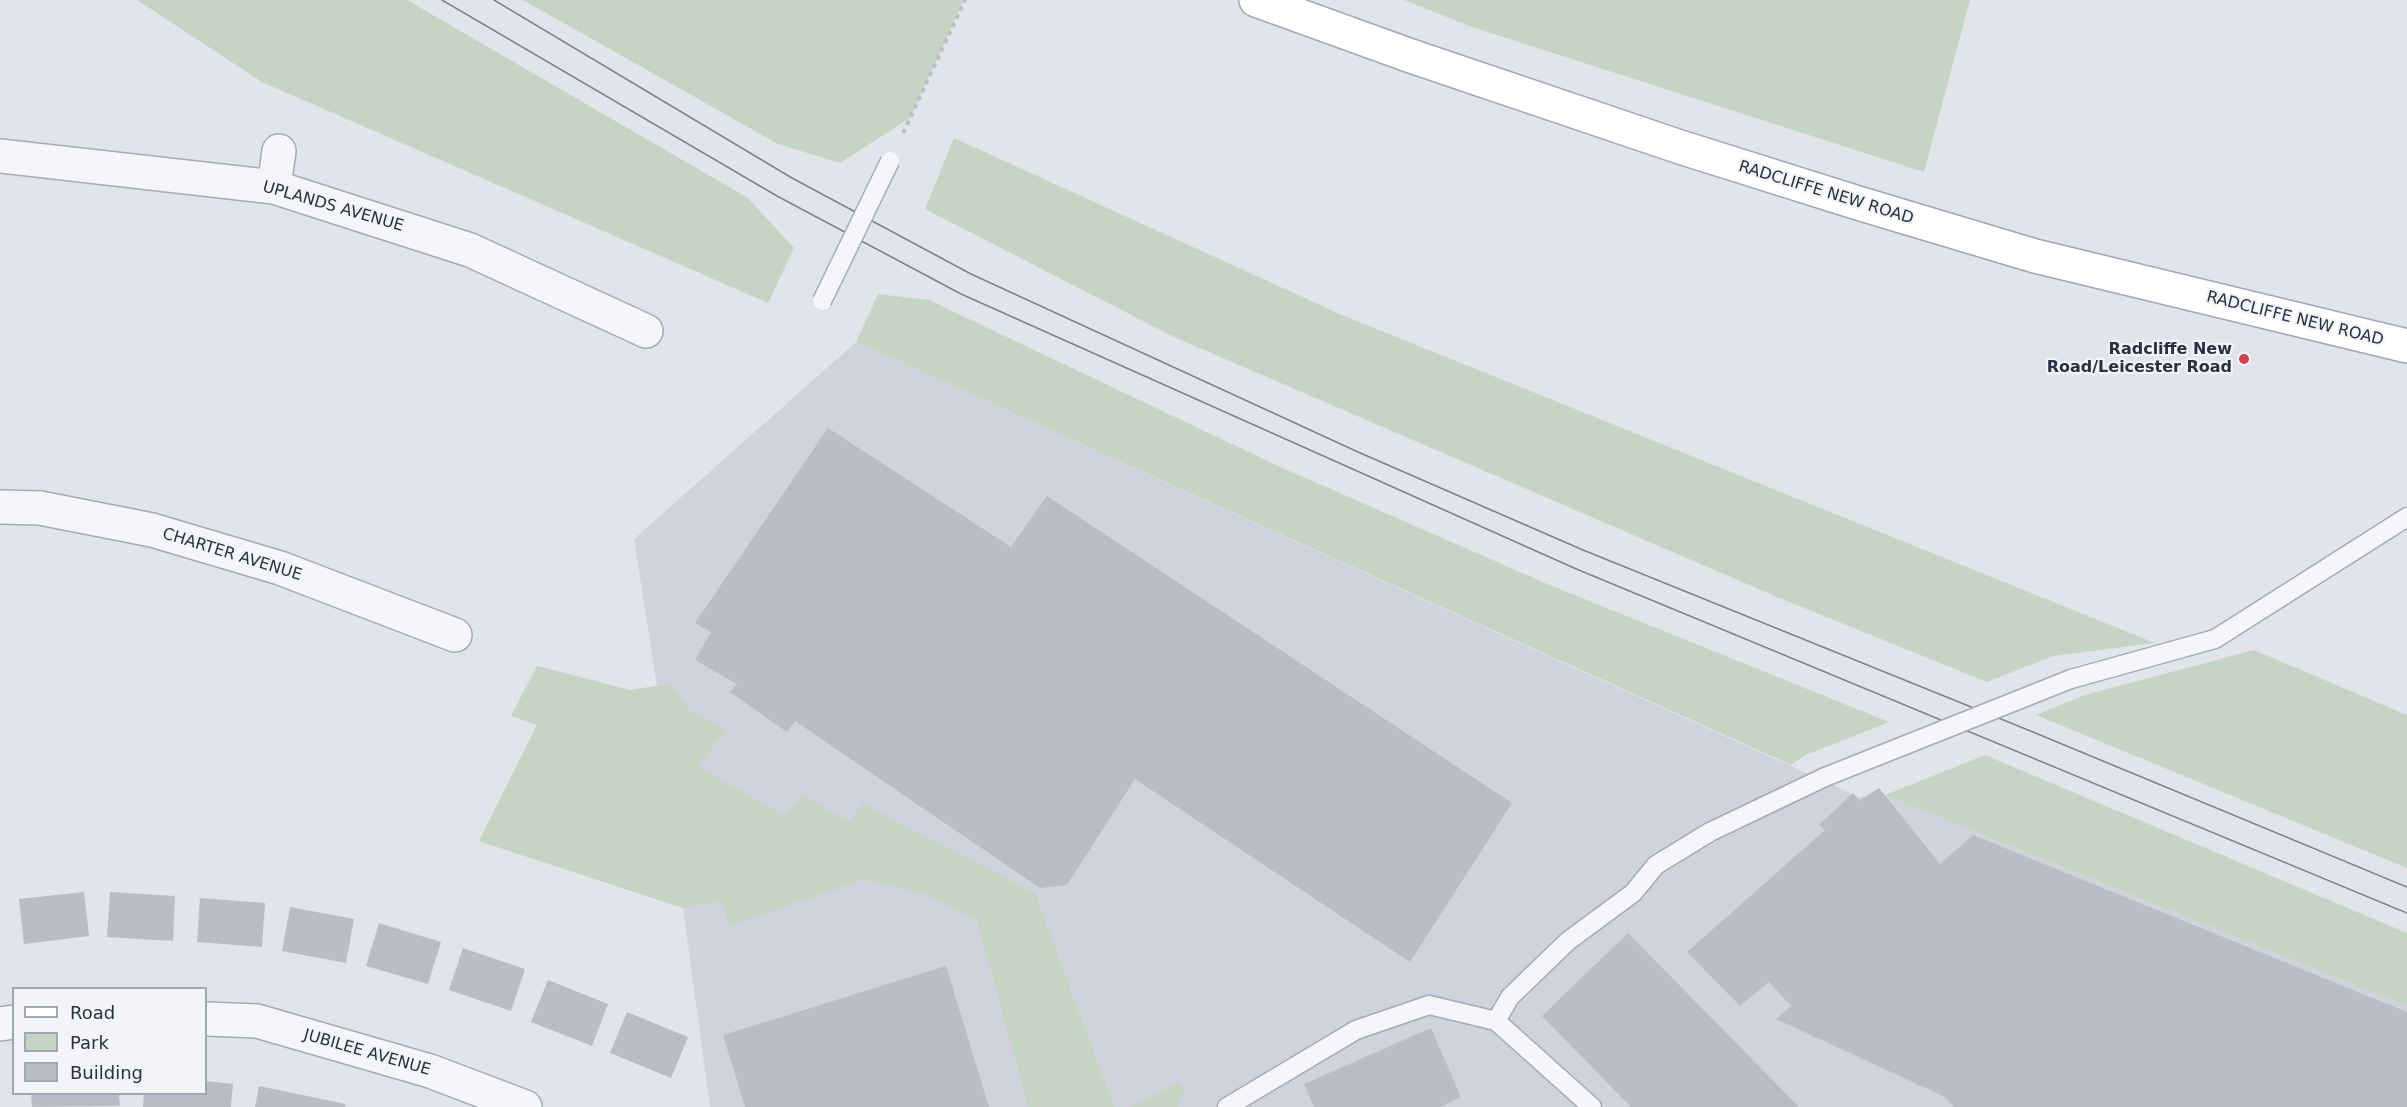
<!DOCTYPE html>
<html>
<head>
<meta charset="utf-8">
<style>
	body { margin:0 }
	#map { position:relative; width:2407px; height:1107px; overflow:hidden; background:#e2e4eb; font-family:"DejaVu Sans",sans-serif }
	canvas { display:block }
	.legend { position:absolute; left:12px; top:987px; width:195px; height:108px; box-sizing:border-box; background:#f2f4f8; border:2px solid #a2a6b0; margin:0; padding:8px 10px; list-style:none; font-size:18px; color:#293043 }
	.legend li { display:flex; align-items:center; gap:12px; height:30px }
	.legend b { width:30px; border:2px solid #a2a6b0 }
</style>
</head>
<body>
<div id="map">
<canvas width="2407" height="1107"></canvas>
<ul class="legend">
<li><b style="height:8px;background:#fff"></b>Road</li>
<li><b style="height:16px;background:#c6d5c3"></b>Park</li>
<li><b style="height:16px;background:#b9bdc8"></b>Building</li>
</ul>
</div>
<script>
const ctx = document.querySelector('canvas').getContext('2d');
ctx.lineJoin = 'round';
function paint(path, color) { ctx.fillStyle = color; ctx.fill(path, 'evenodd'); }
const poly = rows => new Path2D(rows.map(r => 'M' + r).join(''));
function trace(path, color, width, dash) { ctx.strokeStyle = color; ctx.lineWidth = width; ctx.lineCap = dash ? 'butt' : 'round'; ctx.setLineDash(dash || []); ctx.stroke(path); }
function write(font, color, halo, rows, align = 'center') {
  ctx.font = font + ' "DejaVu Sans",sans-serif'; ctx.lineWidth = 4.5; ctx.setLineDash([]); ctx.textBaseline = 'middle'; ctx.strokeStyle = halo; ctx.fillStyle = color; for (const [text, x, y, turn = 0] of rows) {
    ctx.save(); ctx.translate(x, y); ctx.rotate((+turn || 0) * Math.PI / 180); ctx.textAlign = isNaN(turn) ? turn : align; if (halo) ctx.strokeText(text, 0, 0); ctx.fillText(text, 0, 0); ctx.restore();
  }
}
paint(poly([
	[856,342,1859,797,1885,795,2407,1006,2407,1107,710,1107,683,908,479,841,537,725,511,716,537,666,630,690,657,686,634,539]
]), '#d0d3dd');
paint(poly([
	[137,0,407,0,748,198,794,248,768,303,262,82],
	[523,0,964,0,910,118,840,163,778,144],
	[1404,0,1970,0,1924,172,1472,27],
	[954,138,1342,315,2155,643,2053,656,1987,682,1777,597,1174,337,925,209],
	[878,294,929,300,1276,465,1545,583,1889,722,1806,755,1791,765,856,342],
	[2254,650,2407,715,2407,868,2036,715,2085,695],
	[537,666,630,690,671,684,690,711,726,730,697,766,783,815,802,795,849,821,863,804,1035,893,1114,1107,1028,1107,977,920,921,893,863,880,728,926,722,901,683,908,479,841,537,725,511,716],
	[1985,755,2407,933,2407,1006,1885,795],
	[1180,1082,1184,1093,1177,1107,1131,1107]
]), '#c6d5c3');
paint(poly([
	[828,428,1011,547,1047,496,1512,803,1410,962,1135,779,1067,885,1040,888,795,721,787,732,730,692,737,684,695,660,711,632,695,623],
	[1879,788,1940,864,1973,835,2407,1012,2407,1107,1954,1107,1945,1097,1776,1019,1791,1006,1769,982,1740,1006,1687,952,1825,830,1819,825,1853,793,1859,801],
	[84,892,89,936,24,944,19,899],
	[110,892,175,896,173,941,107,937],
	[200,898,265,903,262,947,197,942],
	[290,907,354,919,346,963,282,951],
	[379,923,441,942,428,984,366,966],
	[1628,933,1799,1107,1631,1107,1542,1016],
	[463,948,525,969,511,1011,449,990],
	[946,966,989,1107,745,1107,723,1035],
	[548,980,608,1004,592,1046,531,1022],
	[627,1012,688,1037,671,1078,610,1053],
	[1431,1028,1461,1097,1440,1107,1314,1107,1304,1084],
	[206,1081,233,1084,231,1107,143,1107,144,1094,206,1094],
	[259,1086,346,1104,345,1107,255,1107],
	[31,1094,119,1094,120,1106,32,1107]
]), '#b9bdc8');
const service = poly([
	[2071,679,2215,639,2407,517],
	[1496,1021,1510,997,1568,941,1633,893,1656,865,1710,832,1825,777],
	[1227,1107,1356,1030,1429,1005,1496,1021,1592,1107]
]);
const minor = poly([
	[0,156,274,187,470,250,646,331],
	[274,187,279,151],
	[0,507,40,508,152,530,280,568,455,635],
	[206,1019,257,1021,430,1071,525,1107],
	[0,1024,14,1022]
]);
const primary = poly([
	[1256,0,1411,56,1680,147,1858,203,2035,256,2407,346]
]);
trace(service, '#a7aab5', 21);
trace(minor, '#a7aab5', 36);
trace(primary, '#a1a7b7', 36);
trace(poly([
	[903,133,965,0]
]), '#bcbfc6', 4, [4.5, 4.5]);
trace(service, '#f5f6f9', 18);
trace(minor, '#f5f6f9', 33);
trace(primary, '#fff', 33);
trace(poly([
	[442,0,777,196,961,294,1574,568,2407,913],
	[494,0,792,178,971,274,1358,452,1583,550,2033,732,2407,887]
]), '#7b8295', 1.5);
const serviceBridge = poly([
	[822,301,890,161],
	[1825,777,2071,679]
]);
trace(serviceBridge, '#a7aab5', 21, []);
trace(serviceBridge, '#f5f6f9', 18);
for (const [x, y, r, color] of [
	[2244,359,6,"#d2444c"]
]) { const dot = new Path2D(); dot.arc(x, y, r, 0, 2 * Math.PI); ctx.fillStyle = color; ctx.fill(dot); trace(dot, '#f2f4f8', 2); }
write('16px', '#293043', '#f2f4f8', [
	["RADCLIFFE NEW ROAD",1826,193,17],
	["UPLANDS AVENUE",333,207,16],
	["RADCLIFFE NEW ROAD",2295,319,14],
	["CHARTER AVENUE",232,555,17],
	["JUBILEE AVENUE",367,1053,16]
]);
write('bold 16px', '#293043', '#f2f4f8', [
	["Radcliffe New",2232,350],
	["Road/Leicester Road",2232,368]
], 'right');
</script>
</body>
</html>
